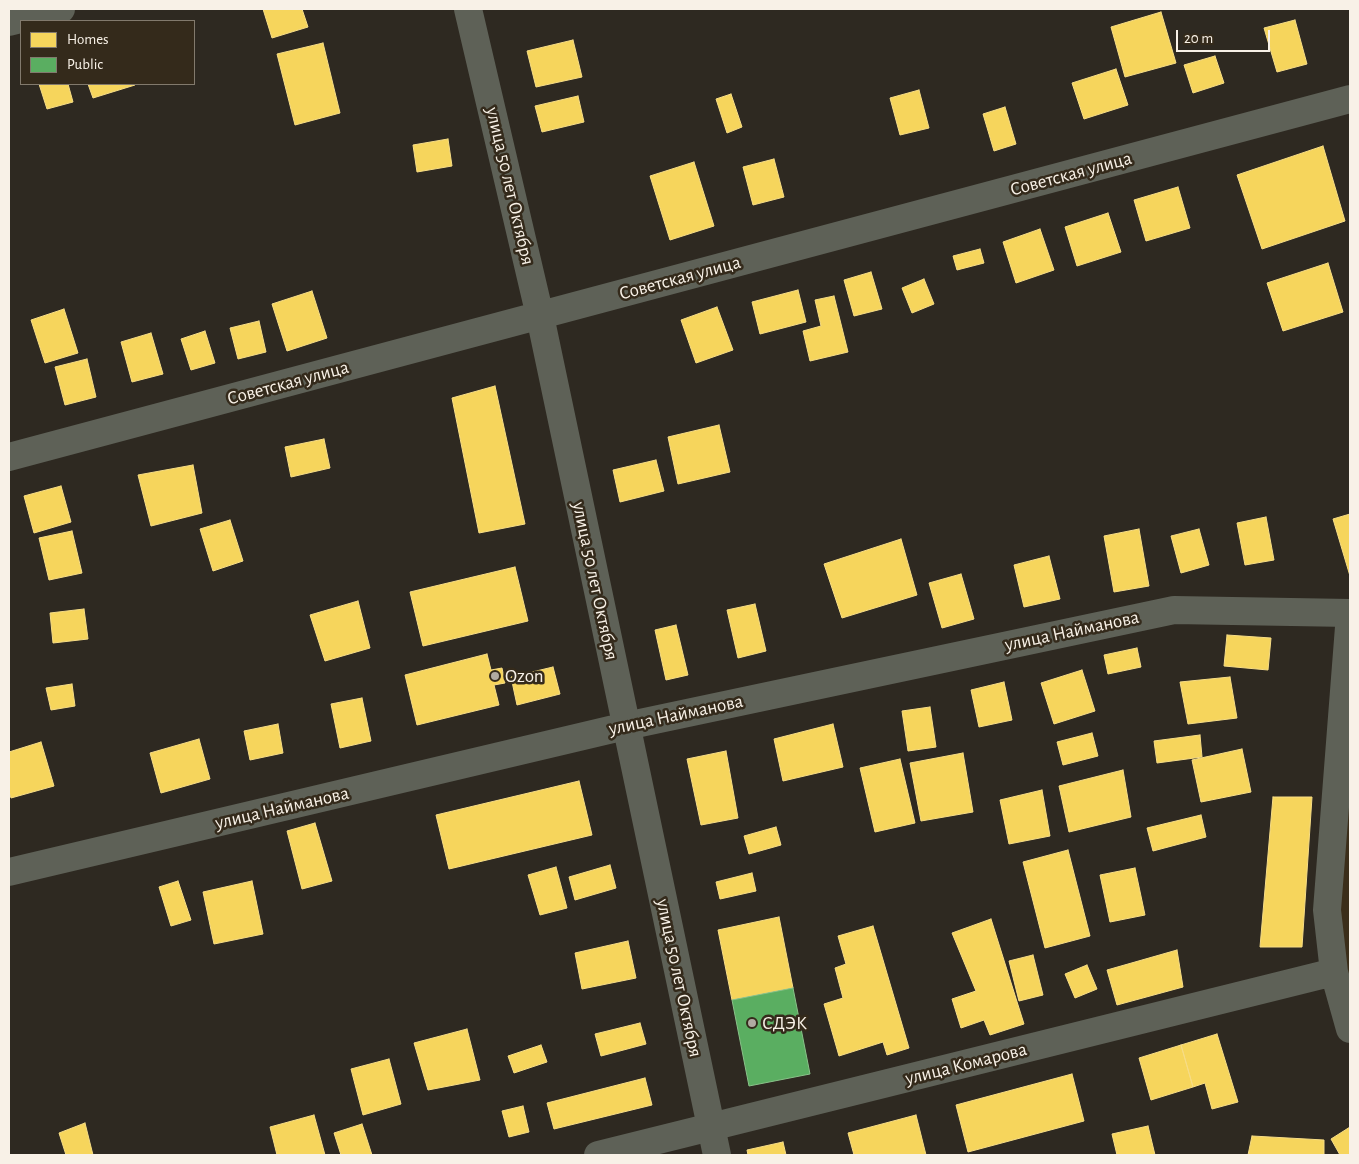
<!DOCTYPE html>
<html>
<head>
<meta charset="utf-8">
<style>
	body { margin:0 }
	#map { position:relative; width:1359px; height:1164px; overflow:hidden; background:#2e2921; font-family:"Alegreya Sans",sans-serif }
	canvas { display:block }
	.frame { position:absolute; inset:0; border:10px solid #f8f1e7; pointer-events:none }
	.legend { position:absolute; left:20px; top:20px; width:175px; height:65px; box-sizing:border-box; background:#342a1b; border:1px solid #827a6d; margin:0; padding:6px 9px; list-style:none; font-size:15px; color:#f8f1e7 }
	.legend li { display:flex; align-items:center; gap:10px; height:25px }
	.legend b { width:25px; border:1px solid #827a6d }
	.scale { position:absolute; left:1176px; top:30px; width:94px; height:22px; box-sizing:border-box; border:2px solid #f8f1e7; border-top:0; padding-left:6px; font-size:15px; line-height:18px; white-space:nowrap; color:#f8f1e7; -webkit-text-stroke:4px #342a1b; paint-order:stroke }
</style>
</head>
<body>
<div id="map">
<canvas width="1359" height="1164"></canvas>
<div class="frame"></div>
<ul class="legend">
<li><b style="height:14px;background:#f6d55c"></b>Homes</li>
<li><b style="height:14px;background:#5aae61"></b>Public</li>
</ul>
<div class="scale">20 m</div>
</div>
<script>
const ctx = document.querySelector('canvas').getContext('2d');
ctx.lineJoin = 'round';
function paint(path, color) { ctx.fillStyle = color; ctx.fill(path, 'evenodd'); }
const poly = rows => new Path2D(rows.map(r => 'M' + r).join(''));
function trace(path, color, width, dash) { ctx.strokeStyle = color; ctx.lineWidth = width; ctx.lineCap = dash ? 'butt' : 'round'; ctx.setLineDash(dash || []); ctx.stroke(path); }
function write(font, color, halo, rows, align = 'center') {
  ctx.font = font + ' "Alegreya Sans",sans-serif'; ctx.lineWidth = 5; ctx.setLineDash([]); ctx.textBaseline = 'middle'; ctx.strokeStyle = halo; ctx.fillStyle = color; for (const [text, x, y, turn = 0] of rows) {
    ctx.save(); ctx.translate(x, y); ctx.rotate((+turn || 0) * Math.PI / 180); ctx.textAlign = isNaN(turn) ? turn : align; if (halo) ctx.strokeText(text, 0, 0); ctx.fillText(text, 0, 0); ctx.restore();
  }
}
paint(poly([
	[1350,614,1350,1029,1334,972]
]), '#3b2e1a');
const homes = poly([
	[263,9,302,9,308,27,272,38,263,9],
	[1161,12,1176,63,1125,77,1111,27,1161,12],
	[1295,20,1307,64,1277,72,1264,28,1295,20],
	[573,40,582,77,536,87,527,51,573,40],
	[323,43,340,113,295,125,277,54,323,43],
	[1215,56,1224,83,1193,93,1184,65,1215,56],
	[1116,69,1128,105,1084,119,1072,83,1116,69],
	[39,84,68,84,73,102,47,109,39,84],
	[88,84,135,84,135,85,93,98,88,84],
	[919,90,929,128,900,135,890,98,919,90],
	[731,94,742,127,727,133,716,99,731,94],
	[578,96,584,122,542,132,535,106,578,96],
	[1005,107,1016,144,994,151,983,114,1005,107],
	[448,139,452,166,417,172,413,145,448,139],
	[1323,146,1345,221,1262,249,1237,175,1323,146],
	[774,159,784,197,753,205,743,167,774,159],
	[694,162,714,226,670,240,650,176,694,162],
	[1178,187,1190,228,1146,241,1134,200,1178,187],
	[1108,213,1121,252,1077,266,1065,227,1108,213],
	[1040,229,1054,270,1016,283,1003,242,1040,229],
	[980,249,984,263,957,270,953,256,980,249],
	[1328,263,1343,312,1283,331,1267,283,1328,263],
	[871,272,882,309,854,316,844,280,871,272],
	[924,279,934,304,912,313,902,288,924,279],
	[798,290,806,322,760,334,752,302,798,290],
	[312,291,327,338,287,351,272,304,312,291],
	[834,296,848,352,810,361,803,331,821,326,815,300,834,296],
	[717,307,733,350,696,363,681,320,717,307],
	[64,309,78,353,45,363,31,320,64,309],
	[259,321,266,352,238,359,230,328,259,321],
	[205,331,215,363,191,370,181,339,205,331],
	[151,333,163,374,132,382,121,342,151,333],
	[87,359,96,397,65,405,55,367,87,359],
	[495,386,525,524,479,533,452,398,495,386],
	[719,425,730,472,678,484,668,437,719,425],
	[324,439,330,468,291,477,285,447,324,439],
	[656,460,664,491,620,502,613,470,656,460],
	[193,465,202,513,151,526,138,475,193,465],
	[61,486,71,522,34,533,24,496,61,486],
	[1350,514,1350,576,1333,519,1350,514],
	[1266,517,1274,560,1245,565,1237,523,1266,517],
	[230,520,243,561,213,571,200,529,230,520],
	[1139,529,1149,586,1114,592,1104,536,1139,529],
	[1199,529,1209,565,1181,573,1171,536,1199,529],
	[72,531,82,573,49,580,39,538,72,531],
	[901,539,917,595,842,618,824,564,901,539],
	[1049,556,1060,599,1024,607,1014,565,1049,556],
	[515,567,528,621,423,646,410,592,515,567],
	[961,574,974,619,942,628,929,583,961,574],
	[358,601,370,648,325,661,310,615,358,601],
	[755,604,766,651,738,658,727,610,755,604],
	[84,609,88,639,53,643,50,613,84,609],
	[676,625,688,675,666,680,655,630,676,625],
	[1227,635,1271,638,1268,670,1224,666,1227,635],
	[1137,648,1141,667,1108,674,1104,655,1137,648],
	[487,654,491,670,502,668,505,683,494,685,499,705,417,725,405,675,487,654],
	[553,667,560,694,517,705,511,677,553,667],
	[1082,670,1095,711,1054,724,1041,683,1082,670],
	[1230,677,1237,718,1188,724,1180,682,1230,677],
	[1004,682,1012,720,979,727,971,690,1004,682],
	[72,684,75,706,51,710,46,688,72,684],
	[362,698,371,741,340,748,331,704,362,698],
	[930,707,936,747,908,751,902,711,930,707],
	[278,724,283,753,250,760,244,731,278,724],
	[833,724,843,767,783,781,774,739,833,724],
	[1092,733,1098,756,1063,765,1057,742,1092,733],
	[1200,735,1202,757,1157,763,1154,741,1200,735],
	[199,739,210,779,161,793,150,753,199,739],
	[41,742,54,786,11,798,9,791,9,752,41,742],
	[1242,749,1251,792,1201,802,1192,760,1242,749],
	[726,751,738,818,701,825,687,759,726,751],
	[963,753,973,812,921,821,910,763,963,753],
	[900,759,915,823,875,832,860,768,900,759],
	[1123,770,1131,817,1069,832,1059,786,1123,770],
	[579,781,592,835,449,869,436,815,579,781],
	[1042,790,1050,836,1009,844,1000,800,1042,790],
	[1273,797,1312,797,1302,947,1260,947,1273,797],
	[1201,815,1206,837,1153,851,1147,828,1201,815],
	[315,823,332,881,302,889,287,831,315,823],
	[776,827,781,845,749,854,744,836,776,827],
	[1068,850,1090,936,1045,948,1023,862,1068,850],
	[610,865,616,888,575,900,569,877,610,865],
	[556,867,567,908,540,915,528,875,556,867],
	[1135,868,1145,915,1110,922,1100,875,1135,868],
	[752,873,756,891,720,899,716,882,752,873],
	[178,881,191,920,171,926,159,887,178,881],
	[252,881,263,934,214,944,203,892,252,881],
	[779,917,793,988,732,1000,718,930,779,917],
	[991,919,1024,1024,990,1035,984,1020,961,1028,952,999,976,991,952,933,991,919],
	[873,926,909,1048,887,1055,883,1042,839,1056,824,1004,843,998,835,968,846,964,838,936,873,926],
	[628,941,636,978,582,989,575,953,628,941],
	[1177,950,1183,987,1117,1005,1107,970,1177,950],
	[1033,955,1043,995,1019,1001,1009,961,1033,955],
	[1087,965,1097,989,1075,998,1065,974,1087,965],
	[640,1023,646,1044,601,1056,595,1034,640,1023],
	[467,1029,480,1080,428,1090,414,1043,467,1029],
	[1217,1034,1238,1102,1212,1109,1205,1083,1193,1087,1181,1045,1217,1034],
	[541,1045,547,1062,514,1073,508,1056,541,1045],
	[1181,1045,1193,1087,1151,1100,1139,1058,1181,1045],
	[389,1059,401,1104,363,1115,351,1069,389,1059],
	[1072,1074,1084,1121,968,1152,956,1105,1072,1074],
	[645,1078,652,1105,554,1129,547,1103,645,1078],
	[523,1106,529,1132,509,1137,502,1111,523,1106],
	[314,1115,325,1155,277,1155,270,1127,314,1115],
	[916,1115,926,1155,854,1155,848,1133,916,1115],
	[85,1123,93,1155,66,1155,59,1133,85,1123],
	[362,1124,372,1155,341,1155,334,1133,362,1124],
	[1148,1126,1155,1155,1117,1155,1112,1134,1148,1126],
	[1350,1127,1350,1155,1340,1155,1331,1139,1350,1127],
	[1252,1136,1324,1140,1324,1155,1248,1155,1252,1136],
	[783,1142,786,1155,748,1155,747,1150,783,1142]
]);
paint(homes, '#f6d55c');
trace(homes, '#f7dd86', 1);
const public = poly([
	[793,988,810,1074,749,1086,732,1000,793,988]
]);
paint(public, '#5aae61');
trace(public, '#89c289', 1);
trace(poly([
	[468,9,540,316,717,1155],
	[9,22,61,9],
	[9,457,1350,99],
	[1350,614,1327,910,1334,972,1350,1029],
	[9,872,626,726,1174,610,1350,613],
	[598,1155,1334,972]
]), '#5e6157', 28);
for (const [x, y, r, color] of [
	[495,676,5,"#b1aba2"],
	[752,1023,5,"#b1aba2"]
]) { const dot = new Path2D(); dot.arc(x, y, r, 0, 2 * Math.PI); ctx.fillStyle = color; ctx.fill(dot); trace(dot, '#342a1b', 2); }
write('19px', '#f8f1e7', '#342a1b', [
	["Советская улица",1071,174,-15],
	["улица 50 лет Октября",510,186,77],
	["Советская улица",680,278,-15],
	["Советская улица",288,383,-15],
	["улица 50 лет Октября",595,581,78],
	["улица Найманова",1072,631,-12],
	["улица Найманова",676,715,-12],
	["улица Найманова",282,808,-13],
	["улица 50 лет Октября",679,978,78],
	["улица Комарова",966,1064,-14]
]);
write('19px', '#f8f1e7', '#342a1b', [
	["Ozon",505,676],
	["СДЭК",762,1023]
], 'left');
</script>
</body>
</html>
